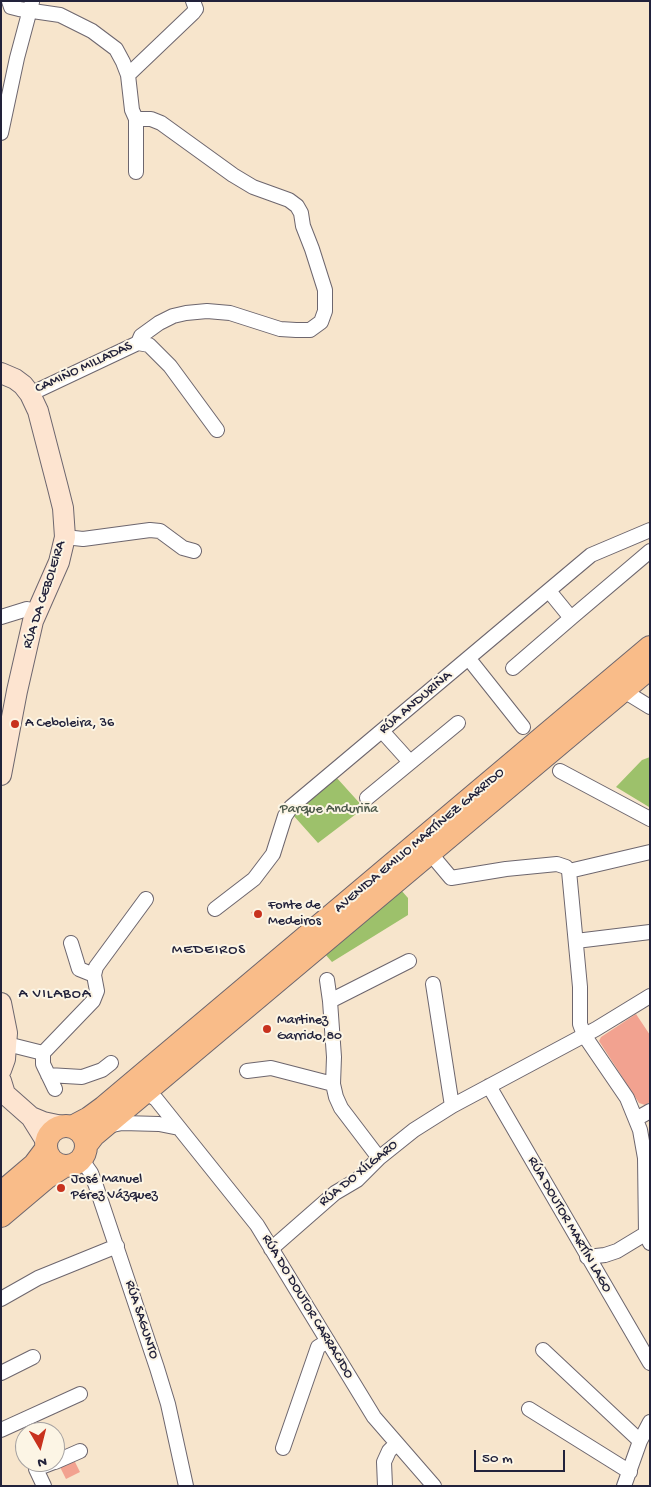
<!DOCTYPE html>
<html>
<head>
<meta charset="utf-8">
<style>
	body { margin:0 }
	#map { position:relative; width:651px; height:1487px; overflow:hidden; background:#f7e5cc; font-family:"Gochi Hand",sans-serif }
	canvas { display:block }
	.frame { position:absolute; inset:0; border:2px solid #22223b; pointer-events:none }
	.north { position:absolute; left:15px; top:1422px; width:50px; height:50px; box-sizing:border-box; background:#fcf5e5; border:1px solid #a5a1a1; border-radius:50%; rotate:172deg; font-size:14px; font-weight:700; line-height:20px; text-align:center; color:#22223b }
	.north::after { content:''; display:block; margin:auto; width:18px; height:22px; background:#c8321e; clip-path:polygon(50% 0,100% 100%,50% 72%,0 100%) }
	.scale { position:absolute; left:474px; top:1450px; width:91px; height:22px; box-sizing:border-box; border:2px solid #22223b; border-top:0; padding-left:6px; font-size:15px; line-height:18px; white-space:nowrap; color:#22223b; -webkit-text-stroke:4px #fcf5e5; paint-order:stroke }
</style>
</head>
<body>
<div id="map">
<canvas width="651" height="1487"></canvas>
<div class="frame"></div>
<div class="north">N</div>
<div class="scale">50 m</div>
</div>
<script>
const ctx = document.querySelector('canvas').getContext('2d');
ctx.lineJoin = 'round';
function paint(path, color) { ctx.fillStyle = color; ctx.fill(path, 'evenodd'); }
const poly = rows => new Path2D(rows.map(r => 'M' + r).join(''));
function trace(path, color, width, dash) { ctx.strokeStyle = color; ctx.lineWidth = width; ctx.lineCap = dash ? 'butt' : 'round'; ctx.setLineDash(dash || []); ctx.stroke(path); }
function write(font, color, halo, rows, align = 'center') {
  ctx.font = font + ' "Gochi Hand",sans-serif'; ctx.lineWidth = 4; ctx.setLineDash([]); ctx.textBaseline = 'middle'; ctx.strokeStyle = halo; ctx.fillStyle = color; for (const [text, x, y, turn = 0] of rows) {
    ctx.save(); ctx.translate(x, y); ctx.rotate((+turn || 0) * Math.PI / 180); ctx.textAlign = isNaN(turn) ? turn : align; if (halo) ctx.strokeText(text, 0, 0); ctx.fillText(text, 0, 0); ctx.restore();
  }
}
paint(poly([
	[650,757,650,806,649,807,616,787,642,760],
	[336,777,364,808,318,843,293,815],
	[401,890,408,898,408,915,332,962,325,954]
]), '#9dc16b');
paint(poly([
	[262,909,264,915,254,919,251,912],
	[636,1014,650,1035,650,1102,645,1105,639,1103,599,1041,601,1037],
	[73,1458,80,1472,66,1479,59,1465]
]), '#f2a290');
const street = poly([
	[9,1,11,7,19,9,60,15,92,31,116,49,123,62,128,75],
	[1,133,17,58,32,2],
	[136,172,136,119],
	[138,343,141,336,159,323,173,316,186,313,207,311,230,313,280,329,296,330,310,330,321,322,325,311,325,290,312,249,303,226,301,213,297,206,289,200,253,187,233,175,161,123,151,119,136,119,132,110,128,75,193,13,196,9,193,1],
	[30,394,138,343,149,345,170,366,217,430],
	[65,537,83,539,150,530,160,531,183,548,194,551],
	[549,591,571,618,650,551],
	[1,617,27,609,36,612],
	[469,659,523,727],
	[513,668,571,618],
	[619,688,650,707],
	[382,731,410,762],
	[560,771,650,819],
	[367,798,458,723],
	[430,853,451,878,506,869,557,864,566,867,569,871,580,987,580,1024,584,1035,627,1098,640,1130,645,1158,646,1234,650,1243],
	[569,871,650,852],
	[215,909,254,879,273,854,285,816,291,807,591,555,650,530],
	[576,941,650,932],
	[71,943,79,969,94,975],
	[327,980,330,1001],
	[433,984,452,1106],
	[7,1044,43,1053,43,1064,55,1089],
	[43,1053,93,1001,97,991,94,975,96,967,146,899],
	[247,1071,271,1068,333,1084],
	[48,1075,82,1077,102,1070,111,1063],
	[489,1086,650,1363],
	[138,1093,149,1095,156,1099,257,1225,374,1417,434,1486],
	[636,1119,650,1111],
	[108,1126,122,1123,159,1124,179,1128],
	[379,1158,341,1108,336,1097,333,1084,334,1057,330,1001,409,961],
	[82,1160,91,1173,96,1186,157,1368,168,1404,186,1486],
	[271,1249,335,1193,357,1180,379,1158,414,1130,452,1106,596,1029,650,996],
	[587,1257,605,1255,617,1251,650,1231],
	[1,1299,38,1278,117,1246],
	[543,1350,640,1441],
	[1,1373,33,1357],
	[529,1409,630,1472],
	[1,1430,80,1394],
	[283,1448,318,1347,328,1341],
	[55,1462,80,1451],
	[44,1486,36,1469,54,1462],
	[385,1486,384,1462,389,1451,396,1444],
	[624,1486,640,1441,650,1422]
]);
const secondary = poly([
	[1,373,15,379,23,385,30,394,38,411,58,488,63,508,65,537,59,562,33,621,17,691,1,775],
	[1,1003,7,1033,5,1059,1,1070],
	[1,1081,5,1094,31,1117,46,1141],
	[31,1117,43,1122,62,1126]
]);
const primary = poly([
	'46 1146a20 20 0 1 1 40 0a20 20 0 1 1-40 0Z',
	[72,1127,89,1118,104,1107,650,647],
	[87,1144,94,1135,650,668],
	[1,1193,34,1165,46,1149],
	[1,1216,46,1178,63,1167]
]);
trace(street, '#6d666e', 16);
trace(secondary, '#6d666e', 22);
trace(primary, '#6d666e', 24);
trace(street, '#fff', 14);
trace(secondary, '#fde4d0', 20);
trace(primary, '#f9bc89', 22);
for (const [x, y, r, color] of [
	[15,724,5,"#c8321e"],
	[258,914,5,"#c8321e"],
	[267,1029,5,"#c8321e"],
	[61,1188,5,"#c8321e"]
]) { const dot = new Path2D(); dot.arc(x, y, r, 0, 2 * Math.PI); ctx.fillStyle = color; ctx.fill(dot); trace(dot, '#fcf5e5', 2); }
write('14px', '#22223b', '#fcf5e5', [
	["CAMIÑO MILLADAS",84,368,-25],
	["RÚA DA CEBOLEIRA",45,595,-72],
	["RÚA ANDURIÑA",416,703,-40],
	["AVENIDA EMILIO MARTÍNEZ GARRIDO",420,841,-40],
	["RÚA DO XÍLGARO",359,1174,-39],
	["RÚA DOUTOR MARTÍN LAGO",569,1225,60],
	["RÚA DO DOUTOR CARRACIDO",307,1307,59],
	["RÚA SAGUNTO",141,1320,72]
]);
write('14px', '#22223b', '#fcf5e5', [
	["A Ceboleira, 36",25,724],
	["Fonte de",268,906],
	["Medeiros",268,922],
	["Martinez",277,1021],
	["Garrido,80",277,1037],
	["José Manuel",71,1180],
	["Pérez Vázquez",71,1196]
], 'left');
write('14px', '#4d5a4c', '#fcf5e5', [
	["Parque Anduriña",329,810]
]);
ctx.letterSpacing = '1px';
write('15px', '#22223b', '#fcf5e5', [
	["MEDEIROS",209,951],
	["A VILABOA",55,995]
]);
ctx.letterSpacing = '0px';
</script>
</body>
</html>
